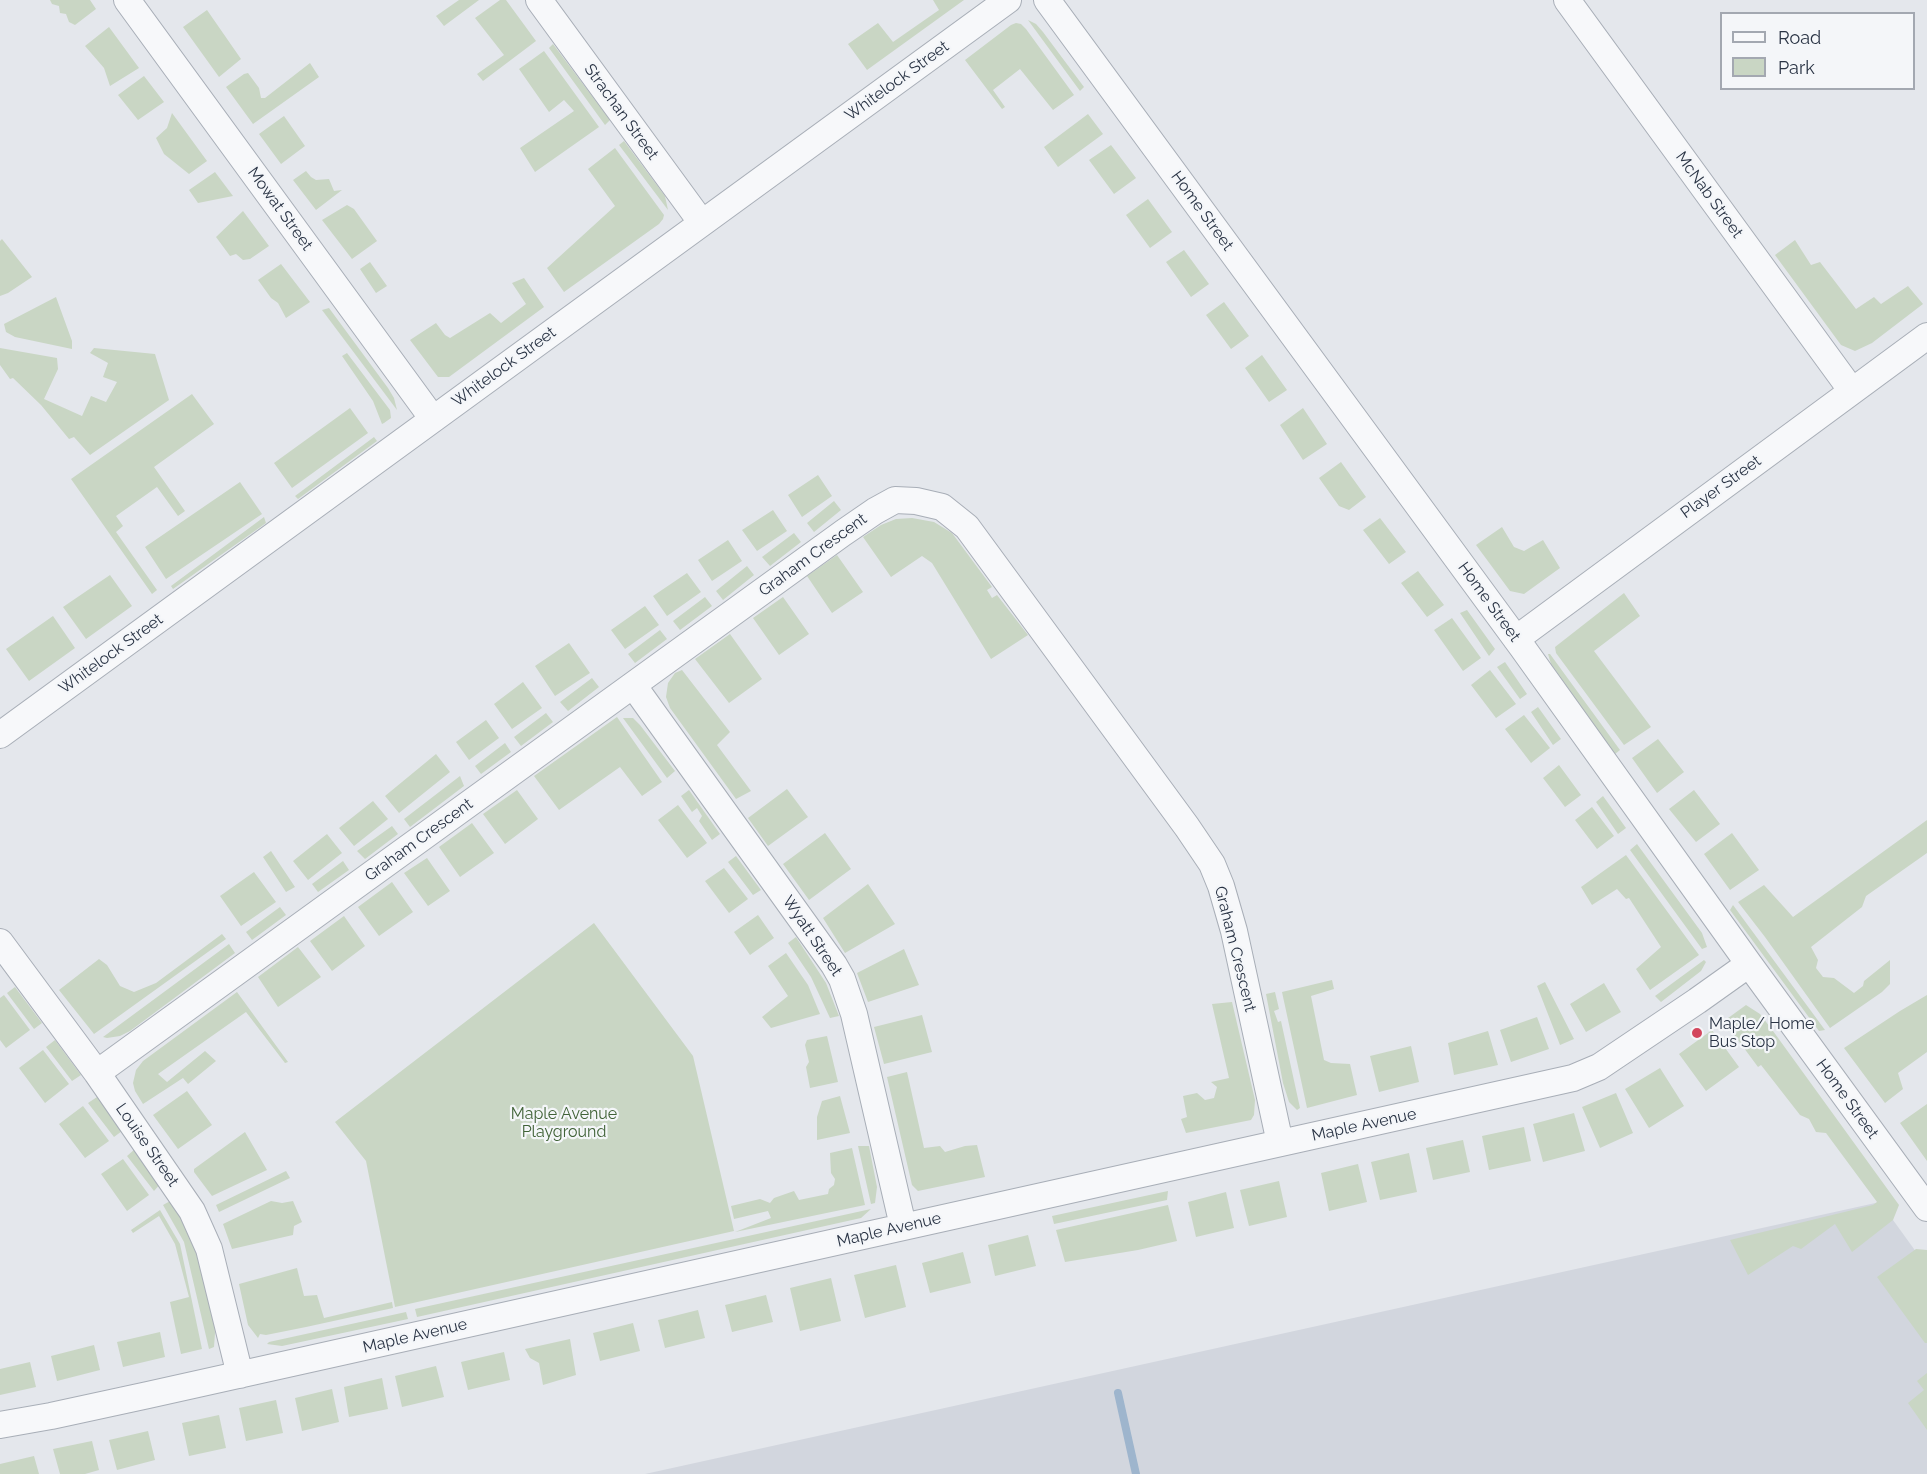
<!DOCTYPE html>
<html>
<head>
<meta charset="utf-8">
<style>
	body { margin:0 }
	#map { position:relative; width:1927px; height:1474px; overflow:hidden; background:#e4e7ec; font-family:Raleway,sans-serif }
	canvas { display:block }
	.legend { position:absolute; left:1720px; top:12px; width:195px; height:78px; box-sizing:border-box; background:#f4f6f9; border:2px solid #a3a8b1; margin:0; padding:8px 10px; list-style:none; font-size:18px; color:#2a3445 }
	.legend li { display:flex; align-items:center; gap:12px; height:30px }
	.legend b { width:30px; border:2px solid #a3a8b1 }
</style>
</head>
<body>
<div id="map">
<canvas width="1927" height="1474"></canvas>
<ul class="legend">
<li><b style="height:8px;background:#f7f8fa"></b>Road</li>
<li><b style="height:16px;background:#c9d6c4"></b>Park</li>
</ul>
</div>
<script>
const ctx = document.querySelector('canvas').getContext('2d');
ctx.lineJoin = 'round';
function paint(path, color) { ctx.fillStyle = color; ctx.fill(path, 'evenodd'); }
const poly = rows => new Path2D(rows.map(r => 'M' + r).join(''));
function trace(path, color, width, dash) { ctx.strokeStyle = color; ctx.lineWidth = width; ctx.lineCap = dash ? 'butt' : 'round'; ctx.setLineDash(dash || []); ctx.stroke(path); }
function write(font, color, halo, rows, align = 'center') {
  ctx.font = font + ' Raleway,sans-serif'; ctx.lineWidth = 4.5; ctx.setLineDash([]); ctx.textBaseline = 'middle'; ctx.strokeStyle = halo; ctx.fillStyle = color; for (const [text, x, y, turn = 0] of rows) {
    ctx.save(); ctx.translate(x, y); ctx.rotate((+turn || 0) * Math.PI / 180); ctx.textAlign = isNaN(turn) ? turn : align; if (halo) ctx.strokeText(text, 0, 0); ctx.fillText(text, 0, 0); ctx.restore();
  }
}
paint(poly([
	[1880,1202,1927,1267,1927,1474,645,1474]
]), '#d2d6de');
paint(poly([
	[50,0,90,0,96,9,75,25,69,22,66,14,60,13,59,6,52,4],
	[459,0,479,0,444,26,436,16],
	[500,0,506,0,536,41,483,81,477,74,504,55,475,18],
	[933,0,964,0,867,70,848,44,878,23,893,42,939,10],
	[207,10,241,59,219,77,183,27],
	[1028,20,1036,24,1043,32,1084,87,1080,91],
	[1016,23,1021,24,1026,29,1074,95,1053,110,1020,69,993,90,1005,107,1002,109,965,60,1011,25],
	[109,27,139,68,110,86,104,68,85,46],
	[553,44,610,120,605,125,549,48],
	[544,51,599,127,535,172,520,148,574,111,564,100,549,112,519,69],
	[310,63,319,77,253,124,226,87,244,74,248,73,259,88,261,98,265,98],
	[144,76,164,102,138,120,118,95],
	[172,113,207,161,189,174,164,154,156,138,167,128],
	[1088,114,1103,134,1058,167,1044,147],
	[284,116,305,146,281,164,259,134],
	[624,141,665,196,668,210,619,145],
	[1111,145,1136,178,1114,194,1089,160],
	[615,148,664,215,663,219,659,224,564,292,547,268,615,206,588,169],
	[306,171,311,177,316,180,329,179,334,191,342,190,316,210,293,180],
	[215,172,233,196,198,203,189,190],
	[1148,199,1172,232,1150,248,1126,215],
	[347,205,354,209,377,241,352,259,322,220],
	[243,211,269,246,250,259,243,260,236,254,230,256,216,237],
	[2,239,32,277,8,293,0,296,0,241],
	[1795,240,1811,265,1820,262,1856,309,1874,297,1881,304,1908,286,1923,304,1872,343,1855,351,1841,345,1775,255],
	[1184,250,1209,284,1191,297,1166,262],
	[370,262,387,286,376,293,360,269],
	[281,264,310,302,286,318,278,303,271,298,258,280],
	[524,278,544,307,449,377,438,377,410,340,436,323,445,335,450,338,490,313,501,323,526,304,512,283],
	[56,297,72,341,72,349,15,337,6,332,4,324],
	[1224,302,1249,336,1231,349,1206,315],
	[329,308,388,388,394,398,397,410,322,310],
	[0,348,57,358,58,369,44,399,82,416,91,396,106,402,117,382,103,377,108,363,90,353,94,348,155,354,169,400,90,455,74,437,69,439,41,405,13,378,10,379,0,365],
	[347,353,390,410,391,418,384,423,382,424,373,401,342,356],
	[1262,355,1287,390,1269,402,1245,368],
	[192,394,214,424,154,467,185,511,178,516,157,487,116,516,123,526,116,532,157,590,152,594,71,479],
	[350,408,368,433,292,488,274,463],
	[1303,408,1327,444,1303,460,1280,425],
	[374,437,377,441,298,499,295,496],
	[1341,462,1366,497,1349,510,1339,506,1319,478],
	[818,475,832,496,802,517,788,495],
	[240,482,262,514,166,579,145,547],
	[834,501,841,510,814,532,807,523],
	[773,510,787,531,757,551,742,530],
	[264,517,266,523,173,589,171,586],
	[912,518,934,522,952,533,992,587,987,590,992,598,997,595,1028,635,991,659,932,563,922,556,891,577,863,537,881,525,896,519],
	[1380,518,1406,552,1389,564,1363,530],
	[1502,527,1514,547,1524,551,1543,540,1560,568,1524,594,1510,591,1476,545],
	[794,533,801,542,770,566,762,557],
	[728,540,742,561,712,581,698,560],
	[837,555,863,592,832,613,807,576],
	[747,566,754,575,723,600,716,591],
	[1418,571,1444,605,1427,617,1401,583],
	[687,573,701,592,667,616,653,596],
	[110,575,132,606,86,639,63,607],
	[1624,593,1640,616,1594,651,1651,727,1624,745,1556,653,1555,647],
	[705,597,712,606,680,630,673,621],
	[783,597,809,634,779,655,753,618],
	[645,606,659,625,625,649,611,630],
	[1467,610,1495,649,1489,656,1460,613],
	[53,616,75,648,29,681,6,649],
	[1452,618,1481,658,1463,671,1434,630],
	[660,630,667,639,635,663,628,654],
	[730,634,762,679,729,703,695,659],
	[569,643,590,673,555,696,535,666],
	[1548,654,1550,654,1620,750,1615,754,1551,664],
	[1505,662,1527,694,1520,699,1497,667],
	[682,670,730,732,717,745,751,791,736,799,670,708,666,697,668,683,675,673],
	[1490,670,1516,704,1496,718,1471,685],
	[592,678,599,687,568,711,560,702],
	[523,682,542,708,512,729,494,704],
	[1538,707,1561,739,1553,745,1531,712],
	[546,713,553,722,521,746,514,737],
	[1524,715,1550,748,1531,763,1505,729],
	[617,717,662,782,642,796,620,767,559,810,534,776],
	[623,718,633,718,640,725,675,771,667,778],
	[486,720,499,738,469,760,456,742],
	[1658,739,1684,772,1657,793,1632,758],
	[505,743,511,752,481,774,475,766],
	[436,754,450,772,399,813,385,796],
	[1559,765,1581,795,1565,807,1543,778],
	[460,776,464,786,410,827,404,819],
	[787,789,808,817,768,846,748,818],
	[517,790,538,819,505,844,483,814],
	[689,790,720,834,712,840,699,821,702,816,697,808,692,812,681,796],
	[1694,790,1720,824,1696,842,1669,809],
	[1603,796,1626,828,1618,834,1596,802],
	[373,801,388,819,354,846,339,828],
	[678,805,707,843,687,858,658,820],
	[1592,807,1614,836,1597,849,1575,820],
	[1927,820,1927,853,1866,896,1862,907,1811,947,1818,960,1816,968,1823,977,1834,978,1854,993,1863,986,1864,981,1890,960,1890,984,1882,992,1830,1028,1765,937,1738,902,1764,885,1793,917],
	[472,823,494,853,460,877,439,847],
	[392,826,398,834,365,859,357,851],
	[825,833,851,869,809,900,783,864],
	[1732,833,1759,870,1730,890,1704,854],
	[327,834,342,853,308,880,293,861],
	[1637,844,1702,933,1707,947,1702,949,1630,850],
	[271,851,295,887,286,892,263,857],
	[1626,855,1699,955,1650,990,1636,969,1661,947,1629,898,1626,899,1617,889,1592,905,1581,887],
	[736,856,761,890,753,895,728,862],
	[427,858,450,891,428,906,404,873],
	[343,861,349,870,318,892,312,884],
	[724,868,748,899,729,913,705,881],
	[254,872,276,902,241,926,220,896],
	[392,882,413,912,379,936,358,907],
	[868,884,895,924,845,953,823,918],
	[1733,905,1825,1030,1819,1031,1730,910],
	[280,907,286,915,252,940,246,932],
	[758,915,774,938,750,955,734,932],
	[344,916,365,946,332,971,310,941],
	[594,923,693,1056,734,1231,395,1307,366,1161,335,1122],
	[222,934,226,939,94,1034,59,990,99,959,107,965,120,986,134,992,156,983],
	[796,937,826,983,839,1016,830,1018,811,977,788,943],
	[229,944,235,953,130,1031,120,1036,107,1038,103,1037],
	[298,947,321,977,278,1007,258,977],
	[904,949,919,985,868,1002,857,973],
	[786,953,808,985,820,1014,771,1028,762,1017,788,996,768,966],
	[1704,960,1706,962,1701,971,1661,1002,1655,996],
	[1332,980,1334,989,1311,996,1324,1060,1331,1063,1350,1064,1357,1095,1307,1108,1282,992],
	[1545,982,1574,1039,1560,1045,1537,986],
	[1604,983,1621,1012,1586,1032,1570,1004],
	[15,987,42,1023,34,1029,7,993],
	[237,992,288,1062,285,1063,246,1012,158,1074,167,1082,205,1051,216,1061,188,1084,183,1078,143,1104,135,1091,133,1083,136,1070,143,1061],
	[1275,992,1279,1009,1274,1011,1278,1022,1281,1021,1300,1108,1297,1110,1289,1102,1283,1083,1266,994],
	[4,995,30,1030,6,1048,0,1040,0,998],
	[1927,995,1927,1052,1898,1073,1903,1089,1885,1103,1844,1048,1900,1011],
	[1232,1002,1255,1100,1254,1115,1251,1120,1186,1133,1181,1119,1187,1117,1183,1096,1197,1093,1205,1100,1214,1098,1217,1087,1211,1082,1229,1078,1212,1004],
	[1746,1005,1760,1014,1773,1031,1899,1205,1893,1220,1852,1252,1835,1224,1801,1249,1793,1246,1748,1275,1730,1240,1873,1205,1877,1202,1826,1133,1816,1132,1809,1119,1800,1115,1761,1065,1758,1067,1724,1021],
	[922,1015,932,1052,884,1064,874,1027],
	[1537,1017,1549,1049,1511,1062,1500,1030],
	[1712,1030,1739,1067,1706,1091,1679,1054],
	[1488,1031,1498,1065,1454,1075,1448,1043],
	[827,1036,838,1082,810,1088,806,1067,809,1062,805,1045,807,1040],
	[55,1040,81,1075,72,1081,46,1047],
	[1411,1046,1419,1082,1379,1092,1370,1056],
	[43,1050,69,1084,45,1103,19,1068],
	[1660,1068,1684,1106,1649,1128,1625,1089],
	[907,1072,924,1148,940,1146,945,1152,965,1146,977,1145,985,1177,918,1191,912,1185,887,1077],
	[187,1091,212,1125,178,1149,153,1115],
	[1616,1093,1633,1133,1600,1148,1582,1107],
	[840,1096,850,1133,817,1140,817,1117,822,1101],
	[97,1097,122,1131,114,1137,88,1103],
	[1927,1104,1927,1161,1900,1123],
	[83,1106,109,1141,85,1158,59,1124],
	[1574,1113,1585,1151,1543,1162,1533,1124],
	[1524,1127,1531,1161,1489,1170,1482,1136],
	[245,1132,267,1170,212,1196,194,1172,194,1169],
	[1463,1140,1470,1172,1433,1180,1426,1148],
	[858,1146,869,1146,877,1187,875,1203,871,1204],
	[852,1148,865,1205,735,1232,771,1218,768,1211,734,1219,731,1206,760,1199,770,1203,774,1198,794,1191,799,1200,828,1194,829,1189,834,1185,835,1179,831,1173,830,1153],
	[135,1149,161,1183,154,1191,127,1156],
	[1409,1153,1417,1192,1380,1200,1371,1162],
	[123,1159,149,1195,127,1211,101,1174],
	[1358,1164,1367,1202,1329,1211,1321,1173],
	[286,1171,290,1178,219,1212,216,1205],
	[1279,1181,1287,1217,1249,1226,1240,1190],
	[1168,1191,1167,1200,1054,1224,1052,1216],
	[1226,1192,1234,1228,1196,1237,1188,1202],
	[172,1200,194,1237,214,1319,215,1333,214,1347,209,1349,184,1242,163,1205],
	[271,1201,282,1203,293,1201,302,1222,294,1226,293,1235,232,1249,223,1224],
	[1168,1205,1177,1241,1138,1250,1065,1262,1056,1230],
	[871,1209,861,1218,417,1317,415,1309],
	[160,1210,180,1244,202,1349,181,1354,170,1302,189,1297,175,1244,159,1216,133,1233,131,1230],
	[1028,1235,1036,1266,995,1276,988,1245],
	[1916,1249,1927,1250,1927,1343,1925,1343,1877,1277],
	[963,1252,971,1283,930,1293,922,1263],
	[896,1265,906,1307,865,1318,854,1275],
	[297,1268,304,1296,317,1295,324,1318,392,1302,393,1308,306,1327,266,1335,260,1334,258,1338,248,1325,239,1284],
	[831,1278,841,1321,800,1331,790,1288],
	[766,1295,773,1322,732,1332,725,1305],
	[698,1310,705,1338,665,1348,658,1320],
	[406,1312,408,1319,282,1346,267,1344,269,1342],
	[633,1323,640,1351,600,1361,593,1333],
	[160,1332,165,1357,123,1367,117,1342],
	[570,1339,576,1375,543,1385,539,1363,530,1358,525,1349],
	[94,1345,100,1370,57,1381,51,1356],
	[504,1352,510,1380,468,1390,461,1362],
	[30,1362,36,1387,0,1395,0,1369],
	[436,1366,444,1397,402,1407,395,1376],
	[1927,1373,1927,1430,1908,1403,1924,1390,1917,1381],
	[382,1378,388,1409,349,1417,344,1387],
	[332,1389,339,1422,302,1431,295,1398],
	[276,1400,283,1433,246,1441,239,1408],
	[219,1415,226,1448,189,1456,182,1423],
	[148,1431,155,1460,117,1470,109,1440],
	[92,1441,99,1470,85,1474,60,1474,53,1449],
	[34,1456,39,1474,0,1474,0,1464]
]), '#c9d6c4');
trace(poly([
	[1118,1393,1136,1474]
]), '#9eb5cd', 8);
const street = poly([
	[127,0,433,419],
	[539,0,702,223],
	[1047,0,1522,647,1749,964,1927,1208],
	[1567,0,1852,391],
	[1516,639,1927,336],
	[633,685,834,965,842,979,854,1014,903,1226],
	[0,735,1008,0],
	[0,942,97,1073,192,1211,209,1249,240,1375],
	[97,1073,843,533,875,511,895,500,916,501,942,507,967,527,1187,827,1212,864,1221,886,1234,931,1280,1143],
	[0,1425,51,1416,148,1395,1573,1078,1599,1067,1697,1001,1749,964]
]);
trace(street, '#a8aeb7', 28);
trace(street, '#f7f8fa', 26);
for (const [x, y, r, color] of [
	[1697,1033,6,"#d3465d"]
]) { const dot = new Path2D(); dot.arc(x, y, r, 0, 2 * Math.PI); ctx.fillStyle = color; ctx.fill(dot); trace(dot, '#f4f6f9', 2); }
write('16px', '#2a3445', '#f4f6f9', [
	["Whitelock Street",897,81,-36],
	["Strachan Street",621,112,54],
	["McNab Street",1709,195,54],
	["Mowat Street",280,209,54],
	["Home Street",1202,211,54],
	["Whitelock Street",504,367,-36],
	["Player Street",1721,487,-36],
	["Graham Crescent",813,555,-36],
	["Home Street",1489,602,54],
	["Whitelock Street",111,654,-36],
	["Graham Crescent",419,840,-36],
	["Wyatt Street",812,936,56],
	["Graham Crescent",1235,949,76],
	["Home Street",1847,1099,54],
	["Maple Avenue",1364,1125,-12],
	["Louise Street",147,1145,55],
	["Maple Avenue",889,1230,-13],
	["Maple Avenue",415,1336,-13]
]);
write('16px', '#2a3445', '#f4f6f9', [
	["Maple/ Home",1709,1024],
	["Bus Stop",1709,1042]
], 'left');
write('16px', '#406237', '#f4f6f9', [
	["Maple Avenue",564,1114],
	["Playground",564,1132]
]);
</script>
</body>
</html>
